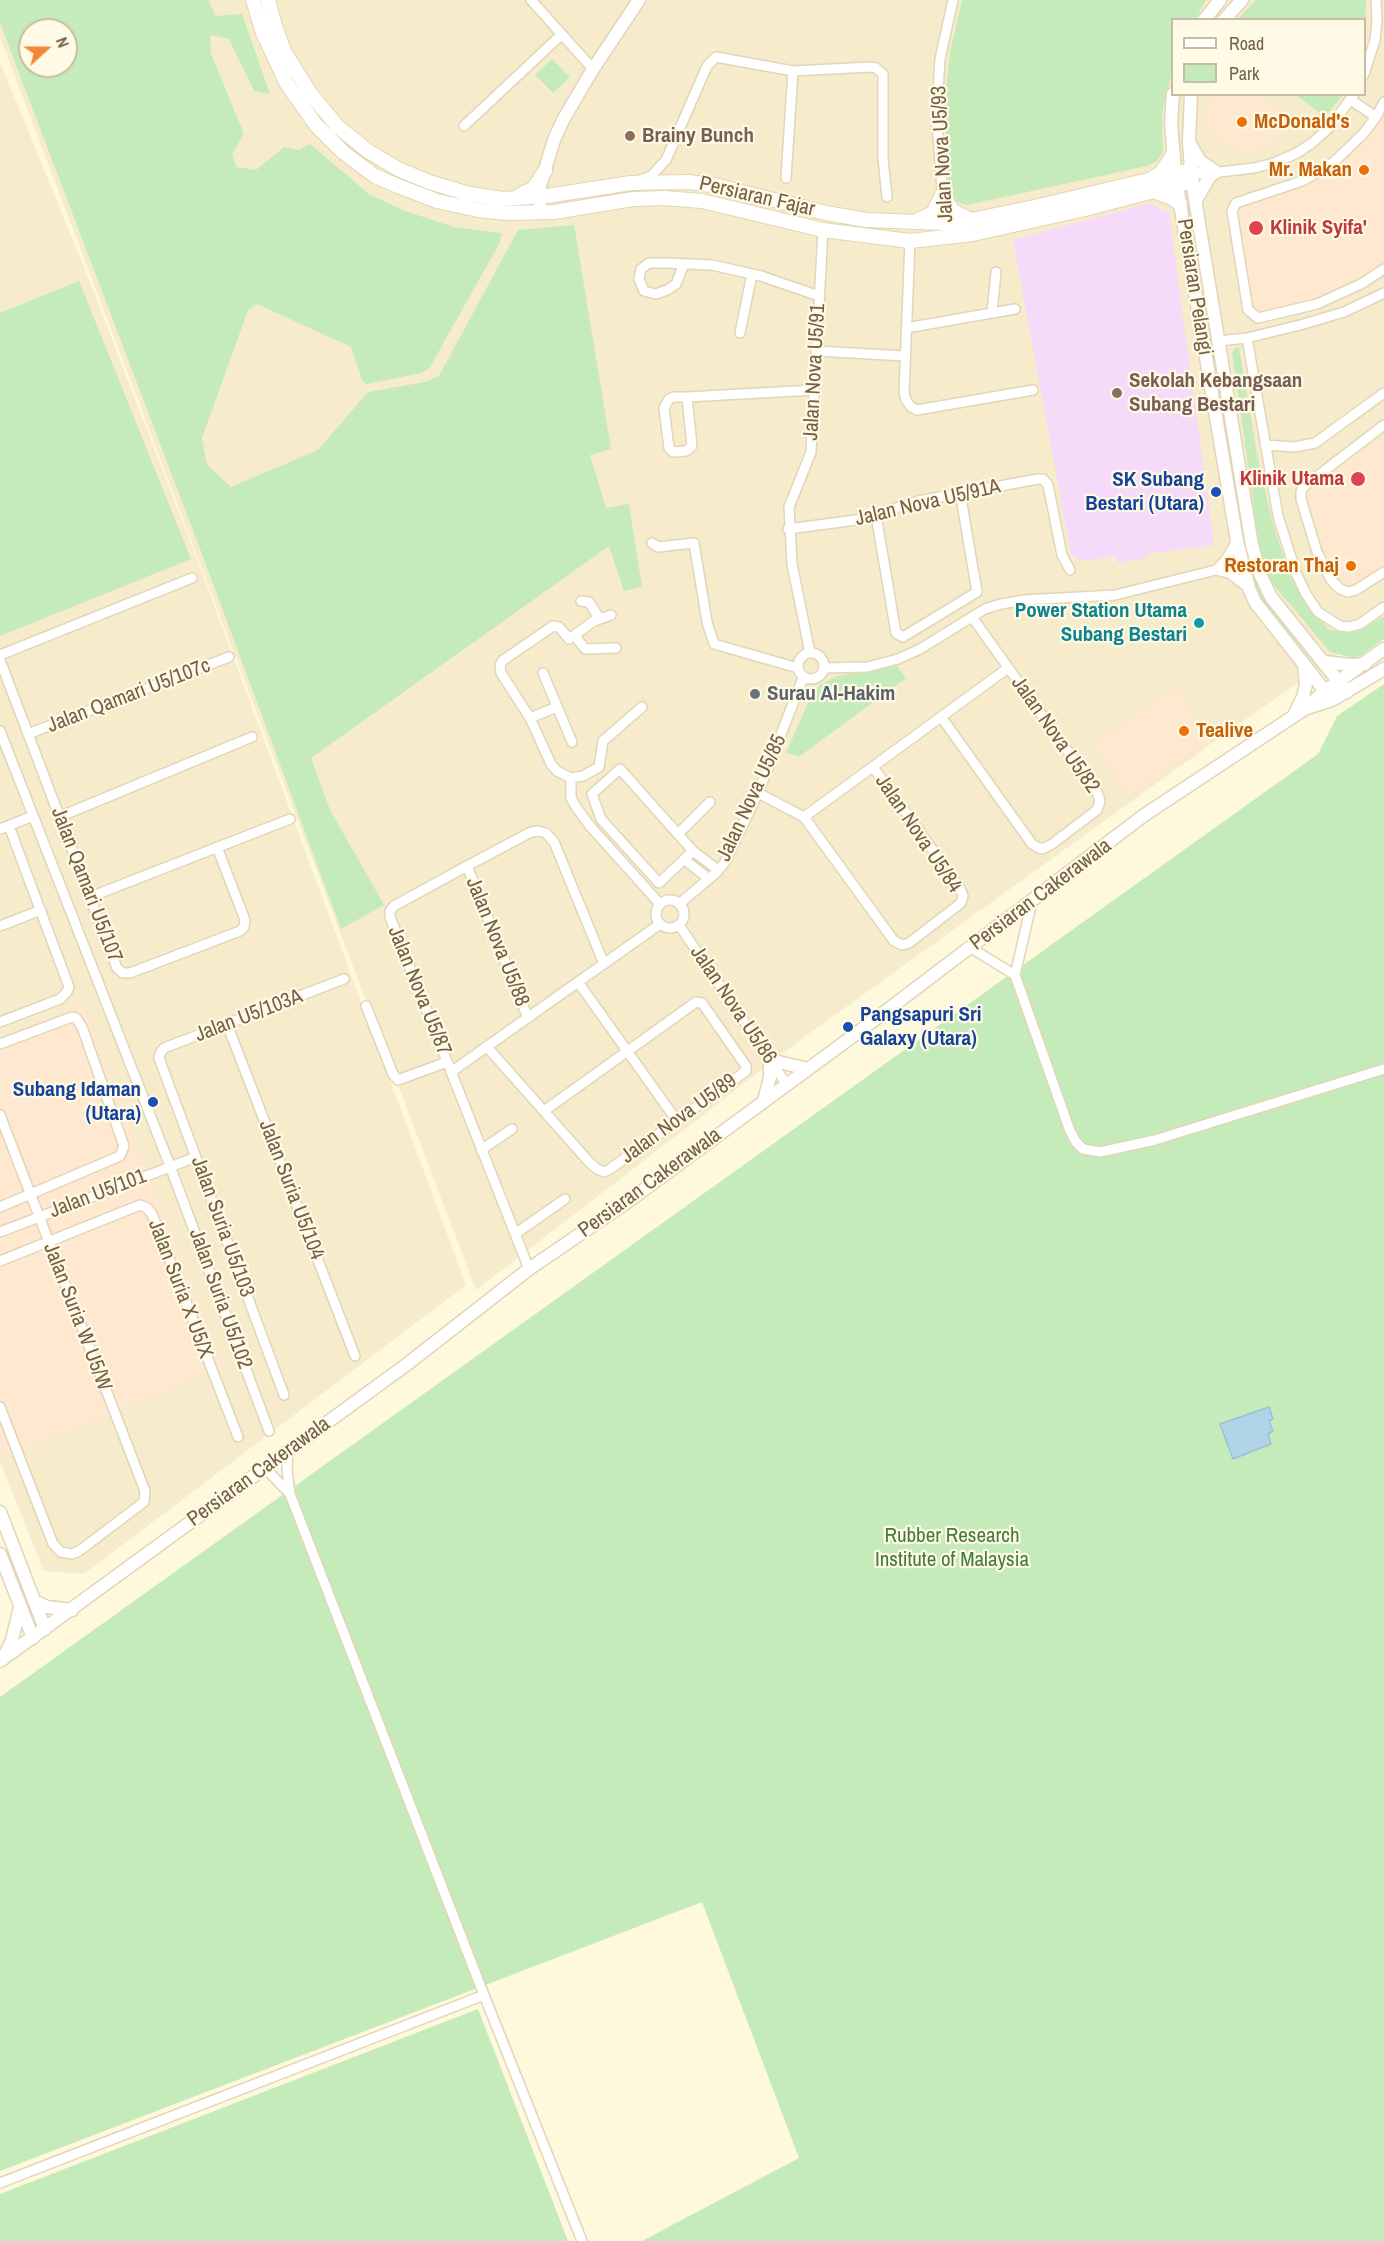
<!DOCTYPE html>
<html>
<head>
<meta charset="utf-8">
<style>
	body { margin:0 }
	#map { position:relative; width:1384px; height:2241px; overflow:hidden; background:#fef8dd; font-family:"Archivo Narrow",sans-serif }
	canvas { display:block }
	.legend { position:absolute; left:1171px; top:18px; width:195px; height:78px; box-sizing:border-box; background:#fffae5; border:2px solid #c7bca5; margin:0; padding:8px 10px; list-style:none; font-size:18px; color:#746044 }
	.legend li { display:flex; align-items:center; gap:12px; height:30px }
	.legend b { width:30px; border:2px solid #c7bca5 }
	.north { position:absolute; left:18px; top:18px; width:60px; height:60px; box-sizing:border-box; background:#fffae5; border:2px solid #c7bca5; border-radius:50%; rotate:69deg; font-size:16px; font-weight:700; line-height:24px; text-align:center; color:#746044 }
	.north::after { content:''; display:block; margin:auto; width:21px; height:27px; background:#f18939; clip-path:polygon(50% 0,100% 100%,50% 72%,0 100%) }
</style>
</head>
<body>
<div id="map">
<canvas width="1384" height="2241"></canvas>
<ul class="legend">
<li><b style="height:8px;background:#fff"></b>Road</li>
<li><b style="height:16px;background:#c5ebbb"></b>Park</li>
</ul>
<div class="north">N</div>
</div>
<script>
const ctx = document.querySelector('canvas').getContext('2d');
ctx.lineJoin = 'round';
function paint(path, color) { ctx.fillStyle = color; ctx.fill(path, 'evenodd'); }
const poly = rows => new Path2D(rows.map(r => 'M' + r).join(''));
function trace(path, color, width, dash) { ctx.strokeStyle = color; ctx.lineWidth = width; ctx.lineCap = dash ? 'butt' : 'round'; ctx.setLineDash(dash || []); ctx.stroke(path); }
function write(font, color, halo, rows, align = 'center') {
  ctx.font = font + ' "Archivo Narrow",sans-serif'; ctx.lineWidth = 4.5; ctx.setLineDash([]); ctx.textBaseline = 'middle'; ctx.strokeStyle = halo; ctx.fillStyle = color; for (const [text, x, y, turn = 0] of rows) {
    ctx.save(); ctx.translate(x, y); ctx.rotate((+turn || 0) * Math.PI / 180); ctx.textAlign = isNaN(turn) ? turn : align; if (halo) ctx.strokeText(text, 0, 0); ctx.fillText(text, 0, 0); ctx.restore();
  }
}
paint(poly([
	[0,0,1384,0,1384,623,1236,726,803,1038,476,1290,0,37],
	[1172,20,1364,20,1364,94,1172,94],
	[30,30,66,30,66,66,30,66],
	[0,62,86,272,197,559,466,1285,84,1574,44,1571,0,1462]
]), '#f6ebcb');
paint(poly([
	[1216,95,1259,95,1293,120,1266,148,1248,157,1208,131,1204,112],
	[1384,111,1384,260,1369,272,1313,299,1261,313,1254,307,1238,209,1311,183,1332,171,1373,131],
	[1384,437,1384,565,1363,580,1351,584,1341,579,1323,548,1308,495,1315,487],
	[1175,687,1211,737,1130,797,1094,745],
	[83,1005,225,1368,4,1457,0,1448,0,1037]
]), '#ffe8d0');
paint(poly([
	[1150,203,1169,213,1214,545,1147,554,1147,558,1117,563,1116,556,1080,561,1071,554,1013,240]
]), '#f5daf9');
paint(poly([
	[0,0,208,0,216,16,242,14,270,94,254,91,229,39,210,35,211,54,244,134,232,154,236,167,256,170,284,147,299,150,310,144,369,194,402,210,454,227,502,233,499,244,430,367,422,373,367,384,363,382,351,347,257,304,248,310,202,438,207,465,231,487,318,450,368,392,425,382,439,376,518,230,574,225,611,449,590,455,606,508,629,504,642,587,624,591,609,546,311,758,330,810,384,905,341,929,202,554,0,23],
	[30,30,66,30,66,66,30,66],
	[962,0,1206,0,1195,19,1172,20,1172,71,1162,114,1163,152,1157,161,1147,166,967,205,957,202,949,192,944,106,950,53],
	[1256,0,1366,0,1365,35,1364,20,1238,19],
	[552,59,570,77,553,93,535,75],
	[1296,95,1343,95,1325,117],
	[1185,196,1189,196,1242,521,1239,521],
	[79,281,191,559,0,636,0,313],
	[1236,347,1239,347,1257,454,1271,517,1289,574,1311,609,1329,630,1343,632,1360,631,1384,616,1384,639,1361,656,1353,658,1330,652,1268,578,1259,544,1232,352],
	[1244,527,1252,567,1265,600,1328,677,1327,679,1262,601,1254,585,1240,528],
	[897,666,906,678,800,756,786,753,814,689,837,676],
	[1384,684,1384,2241,642,2241,799,2158,702,1902,0,2171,0,1697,1318,754,1337,716],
	[478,2009,568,2241,0,2241,0,2194]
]), '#c5ebbb');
const water = poly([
	[1269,1407,1273,1419,1269,1421,1273,1431,1268,1434,1271,1444,1233,1459,1220,1424,1269,1407]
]);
paint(water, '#b1d4e8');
trace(water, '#97c2da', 1.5);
const minor = poly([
	[531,0,593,69],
	[1364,74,1375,40,1377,20,1376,0],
	[1351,100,1376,117],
	[1384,102,1376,117,1364,133,1335,161,1322,170,1302,181,1236,203,1232,211,1248,310,1258,318,1317,304,1361,284,1384,269],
	[464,126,561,35],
	[1191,170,1202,174,1254,168,1274,163,1297,153,1312,143,1331,126,1354,94],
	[786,178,793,71],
	[640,180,651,176,666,160,707,66,716,57,793,71,870,67,876,68,883,74,883,159,887,197],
	[945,227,937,124,938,91,940,59,953,0],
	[910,241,904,392,906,400,911,407,917,410,1033,390],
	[684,264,676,284,667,290,656,294,644,291,639,279,641,269,649,263,665,263,712,265,761,276,819,296],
	[992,313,996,272],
	[906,328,1015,309],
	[740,333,752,274],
	[1247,338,1278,516,1296,573,1306,594,1318,612,1340,626,1349,627,1360,624,1384,607],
	[1218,341,1247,338,1300,325,1344,312,1384,293],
	[816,351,905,356],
	[687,397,692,446,686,451,673,452,669,448,664,408,669,399,673,397,687,397,814,390],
	[1384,425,1303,487,1301,492,1301,499,1317,552,1331,580,1340,589,1348,592,1356,590,1384,572],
	[1265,445,1295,447,1315,443,1384,393],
	[876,515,896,633,903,637,977,592,960,492],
	[788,529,856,520,918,501,1038,479,1043,479,1048,485,1062,555,1070,570],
	[652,543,658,547,694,543,707,622,714,644,798,668],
	[1216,570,1225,561,1237,541],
	[581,601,589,602,599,618],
	[611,615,594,621,569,639,559,627,553,626,502,661,500,666,501,673,530,718,551,764,557,771,571,778,583,776,599,767,603,741,642,707],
	[575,636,585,649,616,648],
	'798 666a13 13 0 1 1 26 0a13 13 0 1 1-26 0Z',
	[810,653,792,564,789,507,811,452,823,230],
	[0,655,192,578],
	[0,660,117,968,123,973,130,973,240,931,244,927,245,920,217,847],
	[824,668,867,667,898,659,920,649,985,609,1001,604,1024,600,1115,595,1216,570,1229,573,1249,588],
	[543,673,572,742],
	[530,718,557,707],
	[942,718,1032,844,1037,847,1042,849,1052,844,1097,810,1100,801,1097,792,972,617],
	[0,731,170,1166,269,1431],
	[28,734,229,657],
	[571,778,571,798,576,807,590,826,660,904],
	[758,793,804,817,894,941,902,945,909,943,961,903,963,896,960,888,873,767],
	[59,817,252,737],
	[804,817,1008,668],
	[0,829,33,816],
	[678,834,710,802],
	[693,851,659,883,601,819,592,794,620,769,693,851,718,870],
	[685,860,709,879],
	[467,866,528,1018],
	[90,897,290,819],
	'656 914a14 14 0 1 1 28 0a14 14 0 1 1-28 0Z',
	[1032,901,1015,975,1070,1131,1076,1142,1083,1149,1100,1152,1155,1140,1384,1069],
	[679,904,717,872,725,862,758,793,803,678],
	[679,925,787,1085],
	[0,926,41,910],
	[971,948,1015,975],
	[578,982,677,1121],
	[366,1006,393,1074,398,1080,447,1062],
	[0,1022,60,999,67,992,69,987,9,826],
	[227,1024,355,1356],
	[0,1044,72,1017,76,1018,82,1027,124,1146,120,1156,0,1207],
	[487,1047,590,1163,597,1169,604,1172,610,1169,746,1071,746,1066,702,1003,696,1002,544,1111],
	[451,1072,660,924],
	[0,1115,145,1491,144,1502,79,1551,72,1554,61,1552,53,1544,0,1407],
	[481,1150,512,1129],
	[0,1232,196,1157],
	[515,1234,565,1199],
	[0,1261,140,1205,147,1208,152,1214,238,1437],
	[529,1269,390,917,390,911,394,906,467,866,531,832,538,831,546,833,554,842,604,964],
	[284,1395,159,1058,161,1052,164,1048,344,979],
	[288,1451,287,1470,290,1494,484,1995,582,2241],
	[265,1468,290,1494],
	[0,2183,484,1995]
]);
const tertiary = poly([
	[1204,20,1220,0],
	[1224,20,1242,0],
	[1173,94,1171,122,1175,174,1237,541,1249,588,1255,602,1332,700],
	[1191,94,1189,142,1192,181,1252,545,1260,574,1271,597,1347,692],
	[1190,144,1200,161,1216,172,1210,176,1196,200],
	[540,212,540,186,554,140,563,120,593,69,639,0],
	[1324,662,1351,665,1365,664],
	[1307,708,1332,700,1384,669],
	[1295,713,1303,697,1306,684,1304,664],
	[764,1101,770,1077,770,1060,808,1069],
	[0,1512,45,1629],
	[0,1554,33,1638],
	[34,1601,47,1607,72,1610],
	[3,1659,12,1640,20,1607],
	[0,1661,406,1365,529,1269,630,1200,853,1036,1143,816,1303,710,1325,691,1384,649]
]);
const secondary = poly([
	[253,0,263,33,287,84,316,125,344,153,375,176,398,186,437,201,478,210,507,213,554,212,633,199,665,198,702,201,823,230,910,241,973,234,1085,209,1192,181],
	[268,0,276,29,285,53,310,93,338,127,368,151,398,169,429,182,469,194,503,199,547,196,631,183,689,182,718,186,826,213,866,220,945,223,971,220,1030,208,1191,170],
	[1153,178,1161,173,1173,155],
	[1153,191,1172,198,1180,204],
	[520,195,534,188,545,171],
	[942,195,953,211,971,220],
	[918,220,933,213,942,195]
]);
trace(minor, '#e2d5b9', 12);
trace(tertiary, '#e2d5b9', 15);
trace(secondary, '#e4d5b4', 16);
trace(minor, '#fff', 9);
trace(tertiary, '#fff', 12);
trace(secondary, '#fff', 14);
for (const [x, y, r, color] of [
	[1242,122,6,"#e8710a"],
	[630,136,6,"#8d6e63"],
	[1364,170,6,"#e8710a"],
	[1256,228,8,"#e0444e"],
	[1117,393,6,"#8d6e63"],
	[1358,479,8,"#e0444e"],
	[1216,492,6,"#1a4fb4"],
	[1351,566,6,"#e8710a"],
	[1199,623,6,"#0f9aa8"],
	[755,694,6,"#6b7280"],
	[1184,731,6,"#e8710a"],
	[848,1027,6,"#1a4fb4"],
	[153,1102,6,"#1a4fb4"]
]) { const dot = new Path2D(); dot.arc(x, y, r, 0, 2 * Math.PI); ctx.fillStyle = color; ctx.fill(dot); trace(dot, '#fffae5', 2); }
write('bold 21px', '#c56008', '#fffae5', [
	["McDonald's",1254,122],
	["Mr. Makan",1352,170,"right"],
	["Restoran Thaj",1339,566,"right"],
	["Tealive",1196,731]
], 'left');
write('bold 21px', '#785e54', '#fffae5', [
	["Brainy Bunch",642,136],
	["Sekolah Kebangsaan",1129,381],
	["Subang Bestari",1129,405]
], 'left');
write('21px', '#746044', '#fffae5', [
	["Jalan Nova U5/93",943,154,-93],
	["Persiaran Fajar",757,197,13],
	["Persiaran Pelangi",1194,287,81],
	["Jalan Nova U5/91",815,372,-87],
	["Jalan Nova U5/91A",928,503,-13],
	["Jalan Qamari U5/107c",129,696,-21],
	["Jalan Nova U5/82",1055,735,55],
	["Jalan Nova U5/85",752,798,-65],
	["Jalan Nova U5/84",918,834,56],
	["Jalan Qamari U5/107",86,885,69],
	["Persiaran Cakerawala",1041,895,-37],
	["Jalan Nova U5/88",497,942,68],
	["Jalan Nova U5/87",419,991,68],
	["Jalan Nova U5/86",733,1005,56],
	["Jalan U5/103A",249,1016,-21],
	["Jalan Nova U5/89",679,1119,-36],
	["Persiaran Cakerawala",650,1183,-36],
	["Jalan Suria U5/104",291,1190,69],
	["Jalan U5/101",98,1194,-21],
	["Jalan Suria U5/103",222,1227,70],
	["Jalan Suria X U5/X",180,1289,69],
	["Jalan Suria U5/102",220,1299,70],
	["Jalan Suria W U5/W",77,1317,69],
	["Persiaran Cakerawala",259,1472,-36]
]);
write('bold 21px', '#be3a42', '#fffae5', [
	["Klinik Syifa'",1270,228],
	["Klinik Utama",1344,479,"right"]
], 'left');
write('bold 21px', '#164399', '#fffae5', [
	["SK Subang",1204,480],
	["Bestari (Utara)",1204,504],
	["Pangsapuri Sri",860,1015,"left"],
	["Galaxy (Utara)",860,1039,"left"],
	["Subang Idaman",141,1090],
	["(Utara)",141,1114]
], 'right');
write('bold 21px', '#0d838f', '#fffae5', [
	["Power Station Utama",1187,611],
	["Subang Bestari",1187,635]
], 'right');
write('bold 21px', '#5b616d', '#fffae5', [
	["Surau Al-Hakim",767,694]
], 'left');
write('21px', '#427b3c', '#fffae5', [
	["Rubber Research",952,1536],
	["Institute of Malaysia",952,1560]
]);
</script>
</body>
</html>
